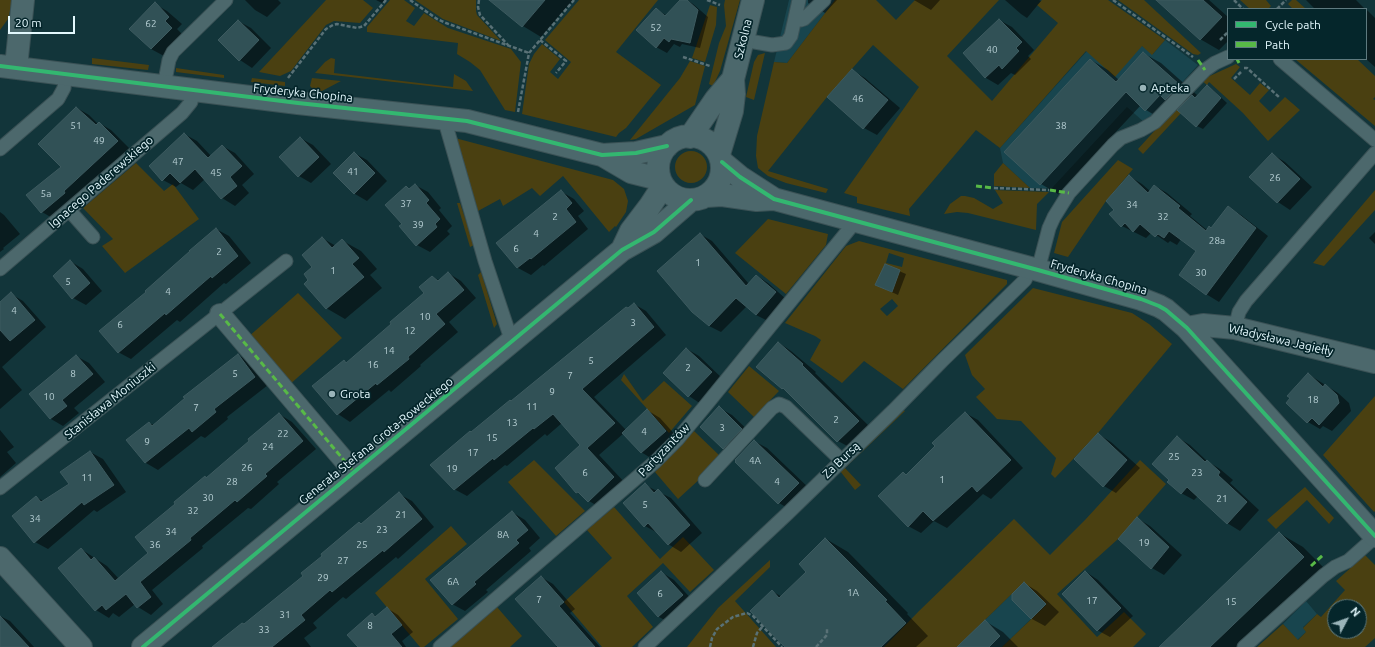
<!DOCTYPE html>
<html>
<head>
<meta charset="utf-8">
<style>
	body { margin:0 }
	#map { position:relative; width:1375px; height:647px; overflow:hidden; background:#12353a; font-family:Ubuntu,sans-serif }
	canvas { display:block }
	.legend { position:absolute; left:1227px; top:8px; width:140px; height:52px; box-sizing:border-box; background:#05262b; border:1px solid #5e7a7f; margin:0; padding:5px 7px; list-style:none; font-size:12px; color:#e3f8fd }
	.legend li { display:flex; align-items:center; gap:8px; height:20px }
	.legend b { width:20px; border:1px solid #5e7a7f }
	.north { position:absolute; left:1327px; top:599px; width:40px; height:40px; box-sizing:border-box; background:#05262b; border:1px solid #5e7a7f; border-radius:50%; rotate:49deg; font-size:11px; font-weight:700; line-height:16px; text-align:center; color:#e3f8fd }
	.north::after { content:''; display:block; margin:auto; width:14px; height:18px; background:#9ab4b9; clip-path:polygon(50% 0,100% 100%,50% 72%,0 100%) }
	.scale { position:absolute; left:8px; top:16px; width:67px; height:18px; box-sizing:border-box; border:2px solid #e3f8fd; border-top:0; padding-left:5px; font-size:12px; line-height:14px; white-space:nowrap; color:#e3f8fd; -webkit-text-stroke:3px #05262b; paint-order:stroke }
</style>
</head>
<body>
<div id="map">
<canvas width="1375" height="647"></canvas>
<ul class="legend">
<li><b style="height:5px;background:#33b770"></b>Cycle path</li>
<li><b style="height:5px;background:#58b947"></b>Path</li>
</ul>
<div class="north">N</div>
<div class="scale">20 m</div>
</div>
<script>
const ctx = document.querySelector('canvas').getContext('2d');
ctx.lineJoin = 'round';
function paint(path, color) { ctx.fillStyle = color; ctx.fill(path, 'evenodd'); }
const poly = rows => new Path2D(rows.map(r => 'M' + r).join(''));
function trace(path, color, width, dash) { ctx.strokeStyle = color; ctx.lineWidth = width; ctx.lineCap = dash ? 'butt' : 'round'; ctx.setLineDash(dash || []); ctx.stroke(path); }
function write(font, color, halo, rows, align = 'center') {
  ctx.font = font + ' Ubuntu,sans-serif'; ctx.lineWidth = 3.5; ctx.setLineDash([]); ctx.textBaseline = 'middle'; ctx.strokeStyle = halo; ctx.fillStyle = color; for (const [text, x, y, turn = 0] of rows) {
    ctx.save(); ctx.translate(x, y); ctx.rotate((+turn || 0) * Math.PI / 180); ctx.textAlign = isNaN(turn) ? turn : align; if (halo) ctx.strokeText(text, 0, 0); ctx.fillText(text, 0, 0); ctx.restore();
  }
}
paint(poly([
	[789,0,835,0,787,63,774,62],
	[1165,40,1198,65,1145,123,1127,107,1052,188,1030,188,1003,163,1000,148,1087,51,1142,46,1153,54],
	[1024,582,1046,604,1031,619,1002,647,957,647],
	[1306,601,1317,614,1303,627,1306,632,1297,640,1283,624]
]), '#18454e');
paint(poly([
	[0,0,13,0,8,19,0,30],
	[326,0,363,0,373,8,360,23,334,21,326,25,291,71,280,76,259,72],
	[390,0,404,0,415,8,406,21,414,26,424,13,448,28,511,49,521,62,515,112,505,110,480,70,470,62,457,54,458,43,367,32,367,27],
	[415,0,476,0,476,11,477,15,501,41,443,19],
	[579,0,658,0,616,52,661,85,626,128,619,133,616,137,522,114,529,64,534,54,542,44,560,59,550,72,558,79,571,62,545,40],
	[725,0,740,0,720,71,713,86,709,84,719,43,726,26,724,5],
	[835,0,876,0,896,20,915,0,999,0,947,56,992,101,1058,23,1037,5,1042,0,1108,0,1165,40,1152,55,1142,46,1115,77,1086,51,1000,148,976,130,909,209,910,216,857,203,857,197,844,193,919,87,873,45,827,97,768,171,828,189,826,193,786,183,768,176,758,168,756,156,757,136,774,62,787,63],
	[1118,0,1144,0,1201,53,1198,55,1193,54],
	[1240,0,1266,0,1271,6,1268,9,1250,9],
	[1292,0,1296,0,1306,9,1293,9,1288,4],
	[710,5,717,7,716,25,705,62,692,58],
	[765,53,754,100,746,97,754,62,758,55],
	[92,58,149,65,148,70,92,64],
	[331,58,335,59,334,73,453,87,454,74,466,81,473,91,315,73,325,62],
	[1295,59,1357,59,1375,76,1375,97,1373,99,1375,100,1375,126],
	[690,61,705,66,695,105,636,139,630,140,680,78],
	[1236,64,1240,67,1231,78,1250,95,1260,83,1269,90,1259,101,1270,112,1285,97,1300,110,1268,141,1243,113,1209,82,1207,85,1201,80],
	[176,68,224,75,224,78,176,72],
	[252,78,285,82,285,86,251,82],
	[312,78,341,81,322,91,315,91,310,86],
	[1187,95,1193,100,1143,154,1138,149],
	[455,138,613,180,624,189,628,201,626,212,616,227,615,226,609,232,563,176,540,196,532,188,503,206,500,199,478,211],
	'675 167a16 16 0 1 1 32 0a16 16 0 1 1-32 0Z',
	[1118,160,1133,169,1106,201,1068,257,1054,253,1062,222],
	[136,163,164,191,173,184,199,219,125,273,102,246,113,239,83,208],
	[1003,163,1030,188,994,186,994,174],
	[995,190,1049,192,1037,204,1036,230,968,213,957,212,944,214,950,204,961,196,965,196,974,198,993,209,1003,203],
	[1375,190,1375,210,1324,266,1313,263],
	[457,203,460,203,474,245,470,247],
	[768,219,828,234,826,245,786,294,735,253],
	[859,241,1007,280,1007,284,903,389,864,361,842,383,810,360,821,340,815,336,785,323,846,246],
	[889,253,904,258,902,267,886,263],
	[894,282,890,291,876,285],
	[892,299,898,306,887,316,880,309],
	[481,272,497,324,494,328,478,275],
	[1033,288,1132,313,1149,324,1172,344,1098,433,1055,478,1051,474,1056,458,1021,421,997,419,976,397,985,389,972,375,965,355],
	[298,293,342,338,288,386,247,338],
	[749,366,779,391,754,417,728,392],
	[624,374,643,401,664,381,692,406,669,433,621,380],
	[1375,396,1375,511,1374,512,1323,455],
	[903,410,905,411,845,468,861,485,855,490,840,471],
	[694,431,720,456,702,477,678,499,655,472],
	[534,460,585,511,556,536,508,482],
	[1140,460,1166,484,1118,539,1057,594,1097,637,1124,612,1146,634,1133,647,1002,647,1046,605,1024,582,957,647,884,647,919,611,1014,519,1050,555,1085,520],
	[1305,487,1334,518,1329,524,1307,500,1276,529,1267,520],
	[614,507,660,559,683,537,714,570,690,592,663,563,627,596,653,627,632,647,602,647,564,602,612,558,587,530],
	[451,526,467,544,425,579,458,619,424,647,420,647,375,593],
	[1365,555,1375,565,1375,638,1365,647,1257,647,1283,624,1298,640,1306,632,1303,628,1317,614,1321,617,1345,590,1336,581],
	[1335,607,1359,607,1359,631,1335,631],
	[770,560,770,567,735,601,776,647,687,647,718,608],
	[497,607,522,636,510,647,452,647,451,646]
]), '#4a4011');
paint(poly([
	[245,0,278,0,281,3,267,17,255,10],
	[376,0,385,0,382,3],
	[502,0,573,0,541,37,523,26,497,6],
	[681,0,687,0,693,4,708,17,700,48,682,44,680,47,674,44,667,53,656,47,656,9,667,16],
	[808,0,837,0,825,13,808,3],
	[914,0,940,0,931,10],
	[1005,0,1039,0,1041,1,1027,18,1021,14],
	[1158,0,1209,0,1228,17,1228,41,1219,50,1200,39],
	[1306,0,1356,0,1365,9,1315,9],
	[155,4,167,11,182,24,177,29,184,36,164,56,151,49],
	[1366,9,1375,18,1375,67,1366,59],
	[999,20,1012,27,1034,50,1028,56,1031,59,1015,75,1011,73,998,85,986,78,965,53],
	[238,21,251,28,271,48,252,68,240,60],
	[1143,53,1161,63,1197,95,1194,98,1196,99,1207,87,1213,90,1227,103,1203,129,1197,126,1181,108,1177,105,1163,120,1146,110,1141,105,1058,194,1041,184,1091,60,1108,70,1119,80],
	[852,70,865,78,900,108,877,135,864,128,829,97],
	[77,108,89,115,98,124,99,123,111,130,129,148,54,219,42,212,62,167],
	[184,134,197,141,211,156,222,146,235,153,254,174,242,185,249,193,235,206,222,198,205,179,193,190,181,183,176,187,163,180],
	[300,138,313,145,331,164,311,183,299,176],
	[354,153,367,160,387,181,367,201,355,194,335,173],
	[1272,154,1285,162,1312,187,1290,210,1278,202],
	[1129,176,1142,184,1150,191,1155,186,1167,193,1192,214,1190,216,1207,230,1212,229,1228,207,1241,215,1268,236,1219,302,1206,294,1198,251,1181,239,1177,245,1170,241,1168,243,1152,232,1146,238,1122,226,1115,210],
	[415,185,428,192,441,208,439,210,452,226,447,231,450,234,430,252,417,245,403,224,406,187,410,189],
	[562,192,574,199,584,211,578,216,588,229,544,266,543,265,531,275,518,268,497,243],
	[0,212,4,215,20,234,3,248,4,249,0,252],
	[216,229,229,236,251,263,226,284,224,283,180,322,177,320,131,359,118,352],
	[1375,232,1375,244,1369,238],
	[700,234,712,241,749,284,757,276,768,283,787,300,768,321,756,315,747,306,721,332,709,326,693,312],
	[322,238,336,246,343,241,361,251,377,269,370,275,382,288,345,319,326,308,310,280],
	[70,261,83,269,102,291,86,305,73,298],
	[899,271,906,274,898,295,883,288],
	[448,273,461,281,476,298,449,322,458,332,420,365,421,366,391,392,389,390,350,422,338,414,344,361,347,363,393,324,426,293,433,277,440,281],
	[11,294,23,301,46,327,2,367,22,390,0,409,0,303],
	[634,304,646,311,666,335,594,397,626,430,647,410,660,418,678,438,654,460,641,452,624,433,599,455,626,484,601,508,589,501,583,495,577,492,581,445,562,423,547,436,545,434,507,466,505,465,467,496,454,489,472,433],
	[779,343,791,351,816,372,815,373,871,428,851,448,838,441,789,392,782,388],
	[687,349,699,356,724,380,701,404,689,396],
	[238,355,250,362,268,385,227,417,228,419,205,438,201,436,158,470,146,463,149,423,154,425],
	[76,356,89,363,105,382,74,408,79,413,63,426,51,419,30,394],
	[1308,374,1338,393,1349,403,1351,411,1332,431,1323,426,1320,429,1308,422,1288,403],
	[719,408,732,415,754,436,736,455,724,448],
	[965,413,978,420,1023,468,991,499,983,494,947,528,934,521,921,533,908,526,903,473,907,475,936,446],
	[279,414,292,422,316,449,277,482,279,484,251,509,248,508,202,546,203,548,152,590,163,604,151,615,138,607,135,604,119,617,113,613,109,618,96,610,81,549,107,566,119,579,150,553,207,479],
	[0,430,14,447,7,452,16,463,0,477],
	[1098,434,1111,442,1140,468,1116,493,1104,486],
	[1177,437,1190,445,1207,461,1220,469,1233,480,1230,483,1259,510,1240,531,1227,523,1198,496,1194,500,1181,493],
	[754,441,767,448,811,490,791,510,779,503],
	[90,452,103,459,126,492,97,512,94,510,48,549,35,542,36,497,43,501,70,484],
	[645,485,671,498,702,533,681,552,668,544,658,533,645,526],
	[399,494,412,501,434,527,398,559,396,557,346,599,343,597,313,623,317,628,304,638,311,647,214,647,244,625,305,576],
	[512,512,525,520,540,538,529,548,531,551,486,590,488,592,465,611,452,604],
	[1137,518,1150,526,1182,555,1164,575,1152,568],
	[1279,533,1303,547,1327,571,1248,647,1160,647],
	[826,539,848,552,908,613,907,614,928,636,916,647,786,647,772,591,782,597,808,572],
	[661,572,674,580,695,603,672,624,659,617,638,593],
	[1086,572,1098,580,1133,616,1110,637,1097,630],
	[541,577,553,584,575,609,570,613,600,647,556,647,558,645],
	[1024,583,1037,591,1059,612,1045,626,1032,619,1013,600],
	[387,608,398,615,413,632,402,641,406,647,359,647,372,614,377,617],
	[0,616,10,621,34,647,0,647],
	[985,621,1003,632,1018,647,958,647]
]), '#0007');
const building = poly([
	[489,0,545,0,522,27,489,0],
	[680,0,687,0,698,10,690,43,671,39,669,42,664,38,656,48,636,30,656,8,665,16,680,0],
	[1156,0,1203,0,1222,17,1200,40,1156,0],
	[155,2,169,17,165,21,172,28,151,49,129,29,155,2],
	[999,19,1022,42,1016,48,1019,51,1002,69,999,65,985,78,963,53,999,19],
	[238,20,259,40,239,61,218,40,238,20],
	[1143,52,1180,85,1165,100,1160,95,1145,111,1126,92,1040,185,1004,152,1090,59,1116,82,1143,52],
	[852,69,888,100,863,129,827,97,852,69],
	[1207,85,1221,98,1196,127,1177,110,1192,95,1195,98,1207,85],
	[76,107,96,125,99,122,118,141,64,191,65,193,41,213,26,195,61,167,38,144,76,107],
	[184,133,208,158,222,145,242,166,230,177,237,186,221,199,195,169,180,183,170,173,162,181,149,166,184,133],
	[300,137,319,157,298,177,279,157,300,137],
	[354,152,375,173,354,194,333,173,354,152],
	[1272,153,1300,179,1277,203,1249,177,1272,153],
	[1129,175,1148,193,1154,185,1180,206,1178,208,1206,231,1209,226,1211,228,1228,206,1256,228,1206,295,1179,275,1196,251,1169,231,1164,238,1158,234,1155,237,1140,224,1133,232,1125,223,1121,227,1109,214,1114,210,1106,201,1129,175],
	[415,184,429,200,426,203,440,219,435,224,437,227,416,246,399,226,402,224,385,205,406,186,409,189,415,184],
	[561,190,572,203,566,209,576,222,531,259,530,258,517,268,496,243,561,190],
	[216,228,238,256,212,278,211,276,166,315,165,313,118,353,99,331,146,292,145,291,190,251,189,251,216,228],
	[700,233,746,286,756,275,776,292,756,315,736,298,709,326,692,312,657,271,700,233],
	[322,237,332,248,342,239,359,258,352,264,364,277,326,309,304,284,308,280,304,274,312,267,302,255,322,237],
	[70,260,90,283,72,299,53,276,70,260],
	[885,264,900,270,892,292,875,285,885,264],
	[448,272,464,290,436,314,445,324,408,357,409,359,377,385,376,383,337,415,312,386,344,360,346,363,391,324,390,322,424,293,419,287,432,276,438,281,448,272],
	[11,292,35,320,10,341,0,330,0,302,11,292],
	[634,303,654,327,582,389,615,423,587,448,614,477,588,502,578,492,576,493,555,468,580,445,553,414,534,429,533,428,494,460,493,458,454,490,430,465,470,431,471,432,510,400,511,401,626,307,628,308,634,303],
	[778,342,803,364,802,365,859,421,837,442,783,388,782,389,756,367,778,342],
	[686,348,712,372,688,397,663,373,686,348],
	[238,354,255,377,214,409,216,412,192,432,189,428,145,463,126,440,149,422,152,426,185,398,183,397,238,354],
	[76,355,93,374,62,400,67,406,50,419,29,394,76,355],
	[1308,373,1323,387,1325,384,1337,395,1339,403,1319,425,1312,418,1307,423,1286,403,1290,398,1287,396,1308,373],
	[719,406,742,429,723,449,700,427,719,406],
	[647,409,666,431,641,453,622,433,647,409],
	[965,412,1011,460,977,492,972,486,933,521,923,511,908,527,878,496,903,472,906,475,935,446,932,443,965,412],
	[279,413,303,441,265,474,267,476,237,502,235,500,190,538,191,540,140,582,151,597,137,608,126,594,106,610,102,605,95,611,58,568,81,548,91,560,94,557,115,581,148,553,135,537,175,504,174,502,205,476,206,478,249,441,248,439,279,413],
	[1098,433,1127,460,1103,487,1074,459,1098,433],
	[1177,436,1205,462,1207,460,1220,472,1218,475,1247,502,1227,524,1187,487,1181,494,1167,482,1169,480,1152,464,1177,436],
	[754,440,799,483,778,504,735,462,736,461,735,460,754,440],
	[90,451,114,485,84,505,82,502,34,543,12,516,36,496,41,502,69,484,60,472,90,451],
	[645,483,654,493,658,489,690,525,668,545,648,523,644,527,623,503,645,483],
	[399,492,422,519,384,552,383,550,332,592,330,590,301,615,305,620,272,647,212,647,242,623,244,624,303,576,301,573,322,556,321,554,359,522,361,524,399,492],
	[512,511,528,530,516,540,519,543,474,582,476,584,452,605,430,580,512,511],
	[1137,517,1169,547,1151,569,1118,539,1137,517],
	[1279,532,1304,557,1210,647,1159,647,1279,532],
	[825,538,887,600,885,601,906,623,881,647,785,647,750,611,772,590,779,598,806,572,799,564,825,538],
	[661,571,683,595,658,617,637,593,661,571],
	[1085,571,1121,608,1097,631,1062,594,1085,571],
	[541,576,564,602,559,606,595,647,558,647,515,599,541,576],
	[1024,582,1046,604,1031,619,1012,600,1012,594,1024,582],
	[387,607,402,625,391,634,402,647,358,647,347,635,372,613,375,617,387,607],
	[0,616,15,632,29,647,0,647,0,616],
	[985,620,1000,636,989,647,957,647,985,620]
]);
paint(building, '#315156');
trace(building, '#3d5a5f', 1);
const service = poly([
	[795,19,801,20,804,19,824,0],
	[743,40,772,45,786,43,791,36,799,0],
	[1280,59,1375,140],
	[164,86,169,60,173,52,226,0],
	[444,118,485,261,512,342],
	[0,149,58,99,64,88,66,73],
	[69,210,93,237],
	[0,269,182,113,191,102,193,90],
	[1038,270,1049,228,1054,217,1069,193,1113,145,1121,138,1141,130,1155,122,1205,70,1215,63,1228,57],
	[1235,328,1239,312,1246,301,1375,153],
	[705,480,772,408,779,404,786,407,841,460],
	[0,488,286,261],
	[440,647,656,461,677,440,706,405,855,222],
	[645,647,787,514,893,411,942,361,1025,280,1031,268],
	[1244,647,1323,576,1335,567,1348,561,1375,537]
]);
const pedestrian = poly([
	[220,314,354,472]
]);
const minor = poly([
	[0,66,298,103,467,121,602,155,636,153,667,146],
	[16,67,23,0],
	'658 168a32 32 0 1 1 64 0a32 32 0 1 1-64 0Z',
	[690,137,716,99,733,79],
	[719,154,732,111,734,94,733,79,753,0],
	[602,155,631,172,659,179],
	[722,162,740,177,774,199,1038,270,1141,299,1159,306,1166,310,1187,328,1375,536],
	[706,196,722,195,757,200,773,199],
	[622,250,631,231,650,206,663,186],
	[1187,328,1203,325,1235,328,1375,362],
	[0,558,81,647],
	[143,647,622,250,654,232,691,200]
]);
trace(service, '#3a5155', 15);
trace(pedestrian, '#3a5155', 22);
trace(minor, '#3a5155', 24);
trace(poly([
	[410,0,437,19,446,23,529,53],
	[479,0,478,7,480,15,509,46],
	[707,0,720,5],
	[1113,0,1193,57],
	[1234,0,1243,9],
	[1277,9,1286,0],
	[540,40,566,61,556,73],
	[1220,40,1228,32],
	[683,57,710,66],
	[1244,68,1247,68,1280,98],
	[288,78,326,29,333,25,337,24,357,28,364,26,386,0],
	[1234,79,1241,72],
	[518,112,529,53,574,0],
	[994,188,1049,190],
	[710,647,712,638,717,629,733,617,747,613,753,616,782,647],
	[753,647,757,633,763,626],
	[816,647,827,635,827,628]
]), '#597176', 2.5, [4, 2]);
trace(service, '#4c686c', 13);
trace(pedestrian, '#4c686c', 20);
trace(minor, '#4c686c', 22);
trace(poly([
	[1237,59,1239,63],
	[1198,60,1205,70],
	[976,186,994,188],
	[1050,190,1069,193],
	[220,314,354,472],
	[1311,566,1323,555]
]), '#58b947', 3, [6, 3]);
trace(poly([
	[0,66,298,103,467,121,602,155,636,153,667,146],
	[722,162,740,177,774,199,1038,270,1141,299,1159,306,1166,310,1187,328,1375,536],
	[143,647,622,250,654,232,691,200]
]), '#33b770', 4);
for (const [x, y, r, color] of [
	[1143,88,4,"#9ab4b9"],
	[332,394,4,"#9ab4b9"]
]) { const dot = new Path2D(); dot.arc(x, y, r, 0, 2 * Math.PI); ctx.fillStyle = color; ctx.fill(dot); trace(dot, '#05262b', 1.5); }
write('10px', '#b6ced3', null, [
	["62",151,24],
	["52",656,28],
	["40",992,50],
	["46",858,99],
	["51",76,126],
	["38",1061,126],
	["49",99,141],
	["47",178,162],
	["41",353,172],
	["45",216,173],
	["26",1275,178],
	["5a",46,194],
	["37",406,204],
	["34",1132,205],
	["2",555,217],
	["32",1163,217],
	["39",418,225],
	["4",536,234],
	["28a",1217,241],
	["6",516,249],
	["2",219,252],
	["1",698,263],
	["1",333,271],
	["30",1201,273],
	["5",68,282],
	["4",168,292],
	["4",14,311],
	["10",425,317],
	["3",633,323],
	["6",120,325],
	["12",410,331],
	["14",389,351],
	["5",591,361],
	["16",373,365],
	["2",688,368],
	["8",73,374],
	["5",235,374],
	["7",570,376],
	["9",552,392],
	["10",49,397],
	["18",1313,400],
	["11",532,407],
	["7",196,408],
	["2",836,420],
	["13",512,423],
	["3",722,428],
	["4",644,432],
	["22",283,434],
	["15",492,438],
	["9",147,442],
	["24",268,447],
	["17",473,453],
	["25",1174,457],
	["4A",755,461],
	["26",247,468],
	["19",452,469],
	["6",585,473],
	["23",1197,473],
	["11",87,478],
	["1",942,480],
	["28",232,482],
	["4",777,482],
	["30",208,498],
	["21",1222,499],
	["5",645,505],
	["32",193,511],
	["21",401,515],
	["34",35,519],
	["23",382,530],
	["34",171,532],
	["8A",503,535],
	["19",1144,543],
	["36",155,545],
	["25",362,545],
	["27",343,561],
	["29",323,578],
	["6A",453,582],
	["1A",853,593],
	["6",660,594],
	["7",539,600],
	["17",1092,601],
	["15",1231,602],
	["31",285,615],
	["8",370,626],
	["33",264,630]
]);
write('12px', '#e3f8fd', '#05262b', [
	["Szkolna",743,39,-76],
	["Fryderyka Chopina",303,93,6],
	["Ignacego Paderewskiego",101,182,-41],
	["Fryderyka Chopina",1099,277,16],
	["Władysława Jagiełły",1281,340,13],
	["Stanisława Moniuszki",110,401,-39],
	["Generała Stefana Grota-Roweckiego",376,441,-39],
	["Partyzantów",664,450,-46],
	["Za Bursą",841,460,-44]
]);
write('12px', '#e3f8fd', '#05262b', [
	["Apteka",1151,88],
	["Grota",340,394]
], 'left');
</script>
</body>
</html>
